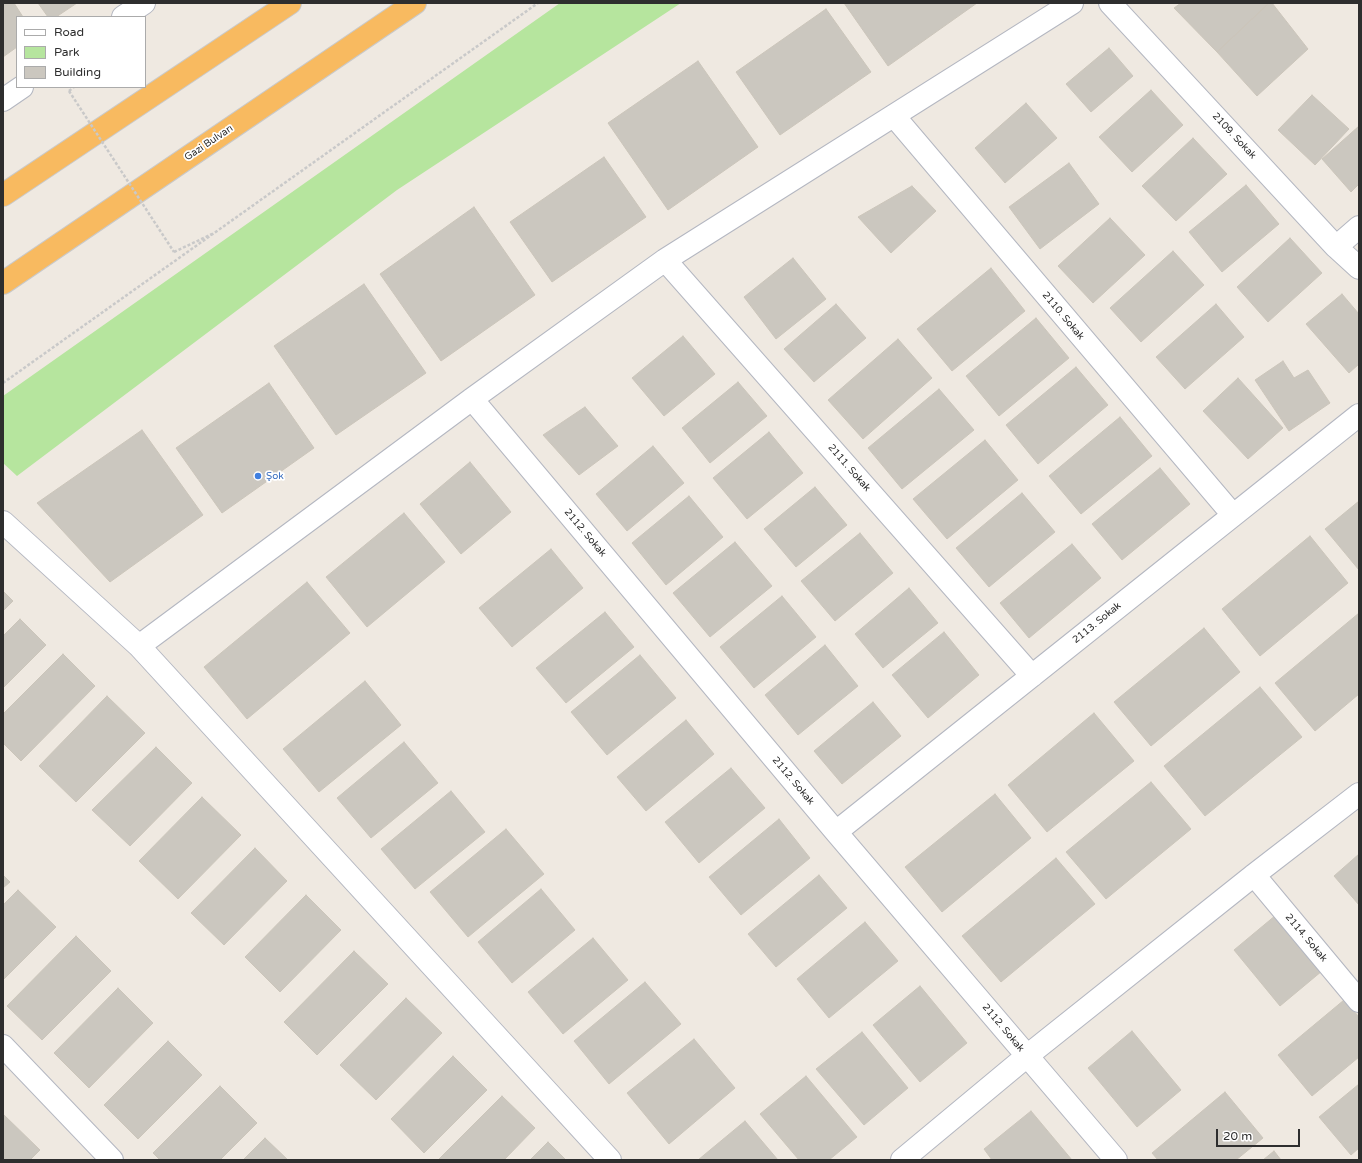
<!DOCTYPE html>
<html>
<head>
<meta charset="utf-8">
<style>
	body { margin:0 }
	#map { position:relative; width:1362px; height:1163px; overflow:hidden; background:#efe9e1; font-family:"Varela Round",sans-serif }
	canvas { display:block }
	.frame { position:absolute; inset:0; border:4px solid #2e2e2e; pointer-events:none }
	.legend { position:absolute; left:16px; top:16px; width:130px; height:72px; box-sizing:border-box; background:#fff; border:1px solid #ababab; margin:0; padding:5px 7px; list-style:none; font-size:12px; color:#2e2e2e }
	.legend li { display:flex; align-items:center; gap:8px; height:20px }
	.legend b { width:20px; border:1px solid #ababab }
	.scale { position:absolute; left:1216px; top:1129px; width:84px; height:18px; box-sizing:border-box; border:2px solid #2e2e2e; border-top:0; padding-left:5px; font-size:12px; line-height:14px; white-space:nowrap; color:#2e2e2e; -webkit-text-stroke:3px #fff; paint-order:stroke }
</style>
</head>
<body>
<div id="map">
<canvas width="1362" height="1163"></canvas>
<div class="frame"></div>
<ul class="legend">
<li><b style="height:5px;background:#fff"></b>Road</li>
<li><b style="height:11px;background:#b6e59e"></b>Park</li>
<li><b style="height:11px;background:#cbc7bf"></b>Building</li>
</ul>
<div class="scale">20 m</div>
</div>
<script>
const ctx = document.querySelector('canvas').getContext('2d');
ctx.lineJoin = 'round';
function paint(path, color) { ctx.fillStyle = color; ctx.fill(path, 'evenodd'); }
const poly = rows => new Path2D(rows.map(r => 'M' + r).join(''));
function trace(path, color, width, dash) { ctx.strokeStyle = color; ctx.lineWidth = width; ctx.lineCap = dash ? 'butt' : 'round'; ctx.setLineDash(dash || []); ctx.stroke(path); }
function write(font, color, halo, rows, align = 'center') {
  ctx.font = font + ' "Varela Round",sans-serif'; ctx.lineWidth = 3.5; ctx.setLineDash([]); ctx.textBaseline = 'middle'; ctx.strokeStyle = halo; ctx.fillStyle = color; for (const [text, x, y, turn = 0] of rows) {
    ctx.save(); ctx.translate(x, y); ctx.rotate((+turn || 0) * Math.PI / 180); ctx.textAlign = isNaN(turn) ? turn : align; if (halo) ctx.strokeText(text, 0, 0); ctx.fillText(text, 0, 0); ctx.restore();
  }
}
paint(poly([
	[560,3,681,3,397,190,17,476,3,463,3,396]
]), '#b6e59e');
const building = poly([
	[3,3,14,3,23,17,17,17,17,47,3,57,3,3],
	[38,3,77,3,56,17,48,17,38,3],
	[844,3,977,3,888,66,844,3],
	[1181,3,1269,3,1217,52,1174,8,1181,3],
	[1269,3,1272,3,1308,49,1257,96,1217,52,1269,3],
	[826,9,871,72,780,135,736,72,826,9],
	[1109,48,1133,76,1091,112,1066,84,1109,48],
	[698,61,758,147,668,210,608,123,698,61],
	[1151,90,1183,125,1132,172,1099,137,1151,90],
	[1312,95,1349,129,1315,165,1278,130,1312,95],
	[1026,103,1057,138,1005,183,975,148,1026,103],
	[1359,126,1359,184,1351,192,1322,159,1359,126],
	[1193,138,1227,174,1176,221,1142,186,1193,138],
	[604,157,646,217,552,282,510,222,604,157],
	[1069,163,1099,204,1040,249,1009,207,1069,163],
	[1246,185,1279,224,1222,272,1189,232,1246,185],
	[912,186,936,211,891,253,858,217,912,186],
	[474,207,535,295,441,361,380,274,474,207],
	[1110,218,1145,255,1093,303,1058,266,1110,218],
	[1290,238,1322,273,1268,322,1237,287,1290,238],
	[1173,251,1204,285,1141,342,1110,308,1173,251],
	[793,258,826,299,776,339,744,297,793,258],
	[991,268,1025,311,952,371,917,329,991,268],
	[364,284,426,373,336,435,274,346,364,284],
	[1342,294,1359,314,1359,364,1349,373,1306,324,1342,294],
	[836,304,866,338,814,382,784,349,836,304],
	[1216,304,1244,337,1185,389,1156,357,1216,304],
	[1036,318,1069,358,999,416,966,376,1036,318],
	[683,336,715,374,664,416,632,378,683,336],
	[898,339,932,378,863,439,828,400,898,339],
	[1283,361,1294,378,1308,370,1330,403,1289,431,1255,380,1283,361],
	[1076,367,1108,405,1038,464,1006,425,1076,367],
	[1238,378,1283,428,1248,459,1203,411,1238,378],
	[738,382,767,416,710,463,682,428,738,382],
	[269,383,314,448,222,513,176,448,269,383],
	[939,389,974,430,902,489,868,448,939,389],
	[585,407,618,446,579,475,543,435,585,407],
	[1120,417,1152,456,1081,514,1049,476,1120,417],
	[142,430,203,515,110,582,37,503,142,430],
	[769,432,803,473,747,519,713,478,769,432],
	[985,440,1018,480,947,539,913,499,985,440],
	[653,446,684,483,627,531,596,494,653,446],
	[470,462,511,512,461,554,420,504,470,462],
	[1160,468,1190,504,1122,560,1092,524,1160,468],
	[815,487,847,525,796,567,764,529,815,487],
	[1022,493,1055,532,989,587,956,548,1022,493],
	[689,496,723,537,666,585,632,543,689,496],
	[1359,501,1359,570,1325,529,1359,501],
	[404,513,445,562,367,627,326,577,404,513],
	[860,533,893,573,835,621,801,581,860,533],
	[1310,536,1348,583,1260,656,1222,609,1310,536],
	[735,542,772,586,710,637,673,593,735,542],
	[1072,544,1101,578,1029,638,1000,603,1072,544],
	[551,549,583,588,512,647,479,608,551,549],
	[307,582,350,633,247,719,204,667,307,582],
	[909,588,938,623,883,668,855,634,909,588],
	[3,591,13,601,3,611,3,591],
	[782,596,816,637,754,688,720,647,782,596],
	[605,612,634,647,566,703,536,668,605,612],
	[1359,613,1359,694,1315,731,1275,683,1359,613],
	[20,619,46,645,3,688,3,636,20,619],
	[1204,628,1240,672,1151,746,1114,702,1204,628],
	[944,632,979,675,928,718,892,675,944,632],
	[825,645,858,686,798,735,765,695,825,645],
	[63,654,95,686,21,761,3,743,3,714,63,654],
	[640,655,676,698,607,755,571,712,640,655],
	[365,681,401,725,319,792,283,749,365,681],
	[1260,687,1302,737,1205,816,1164,766,1260,687],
	[107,696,145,733,76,802,39,766,107,696],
	[873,702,901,736,842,784,814,751,873,702],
	[1094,713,1134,761,1047,832,1008,785,1094,713],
	[686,720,714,754,646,811,617,777,686,720],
	[404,742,438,783,371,838,337,798,404,742],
	[156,747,192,783,130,846,92,810,156,747],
	[731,768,765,808,699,863,665,822,731,768],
	[1151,782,1191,829,1106,899,1066,852,1151,782],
	[451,791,485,832,415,889,381,849,451,791],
	[995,794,1031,838,942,912,905,867,995,794],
	[202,797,241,835,178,899,139,861,202,797],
	[779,819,810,858,741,915,709,877,779,819],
	[506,829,544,874,468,937,430,892,506,829],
	[255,848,287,881,224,945,191,913,255,848],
	[1359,854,1359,905,1334,876,1359,854],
	[1056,858,1095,904,1001,982,962,936,1056,858],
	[3,875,10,882,3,888,3,875],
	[819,875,847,908,776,967,748,934,819,875],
	[541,889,575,930,512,983,478,942,541,889],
	[18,890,56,927,3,980,3,905,18,890],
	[306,895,341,930,280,992,245,957,306,895],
	[1276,915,1322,971,1280,1006,1234,950,1276,915],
	[865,922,898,961,829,1018,797,979,865,922],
	[76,936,111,971,42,1040,7,1006,76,936],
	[593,938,628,980,563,1034,528,992,593,938],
	[354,951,388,984,317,1055,284,1022,354,951],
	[645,982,681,1024,609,1084,574,1041,645,982],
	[920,986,967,1043,920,1082,873,1025,920,986],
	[118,988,153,1023,89,1088,54,1053,118,988],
	[406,998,442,1033,376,1100,340,1065,406,998],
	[1344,1000,1359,1017,1359,1057,1312,1096,1278,1055,1344,1000],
	[1132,1031,1181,1090,1137,1127,1088,1068,1132,1031],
	[862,1032,908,1088,864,1125,816,1069,862,1032],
	[694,1039,735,1088,669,1144,627,1093,694,1039],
	[168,1041,202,1075,138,1139,104,1105,168,1041],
	[453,1056,487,1090,424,1153,391,1119,453,1056],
	[806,1076,857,1137,829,1160,799,1160,760,1114,806,1076],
	[1359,1084,1359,1148,1351,1155,1319,1117,1359,1084],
	[220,1086,257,1123,220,1160,160,1160,153,1153,220,1086],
	[1225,1092,1263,1138,1236,1160,1158,1160,1152,1153,1225,1092],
	[502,1096,535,1128,504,1160,438,1160,502,1096],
	[1031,1111,1072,1160,992,1160,984,1149,1031,1111],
	[3,1114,40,1150,30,1160,3,1160,3,1114],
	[745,1121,778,1160,698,1160,745,1121],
	[265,1138,288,1160,243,1160,265,1138],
	[548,1142,566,1160,530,1160,548,1142],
	[1274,1151,1281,1160,1263,1160,1274,1151]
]);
paint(building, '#cbc7bf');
trace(building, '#cbc5ba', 1);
const minor = poly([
	[1110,3,1336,247,1359,268],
	[123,17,144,3],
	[3,100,22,87],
	[894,116,1233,515],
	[1336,247,1359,227],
	[665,260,1032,676],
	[472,399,836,832,1116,1160],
	[3,522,139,646,610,1160],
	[139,646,472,399,665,260,1072,3],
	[836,832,1359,415],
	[1254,875,1359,1001],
	[3,1046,112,1160],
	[902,1160,1027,1056,1254,875,1359,794]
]);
const trunk = poly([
	[3,195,290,3],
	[3,283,415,3]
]);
trace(minor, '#b4b7c1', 24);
trace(trunk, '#c9c9c9', 24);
trace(poly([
	[69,91,74,87],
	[174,252,212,234],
	[3,383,538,3]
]), '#c9c9c9', 2.5, [3, 2]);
trace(minor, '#fff', 22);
trace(trunk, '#f8ba60', 22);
trace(poly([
	[69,91,174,252]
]), '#c9c9c9', 2.5, [3, 2]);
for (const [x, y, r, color] of [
	[258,476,4,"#3f7fe0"]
]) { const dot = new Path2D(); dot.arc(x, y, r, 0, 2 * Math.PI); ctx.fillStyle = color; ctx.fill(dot); trace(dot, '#fff', 1.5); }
write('10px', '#2e2e2e', '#fff', [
	["2109. Sokak",1234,136,47],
	["Gazi Bulvarı",209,143,-34],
	["2110. Sokak",1063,316,50],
	["2111. Sokak",849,468,49],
	["2112. Sokak",585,533,50],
	["2113. Sokak",1097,623,-39],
	["2112. Sokak",793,781,50],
	["2114. Sokak",1306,938,50],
	["2112. Sokak",1003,1028,50]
]);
write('10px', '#366cbe', '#fff', [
	["Şok",266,476]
], 'left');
</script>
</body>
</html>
